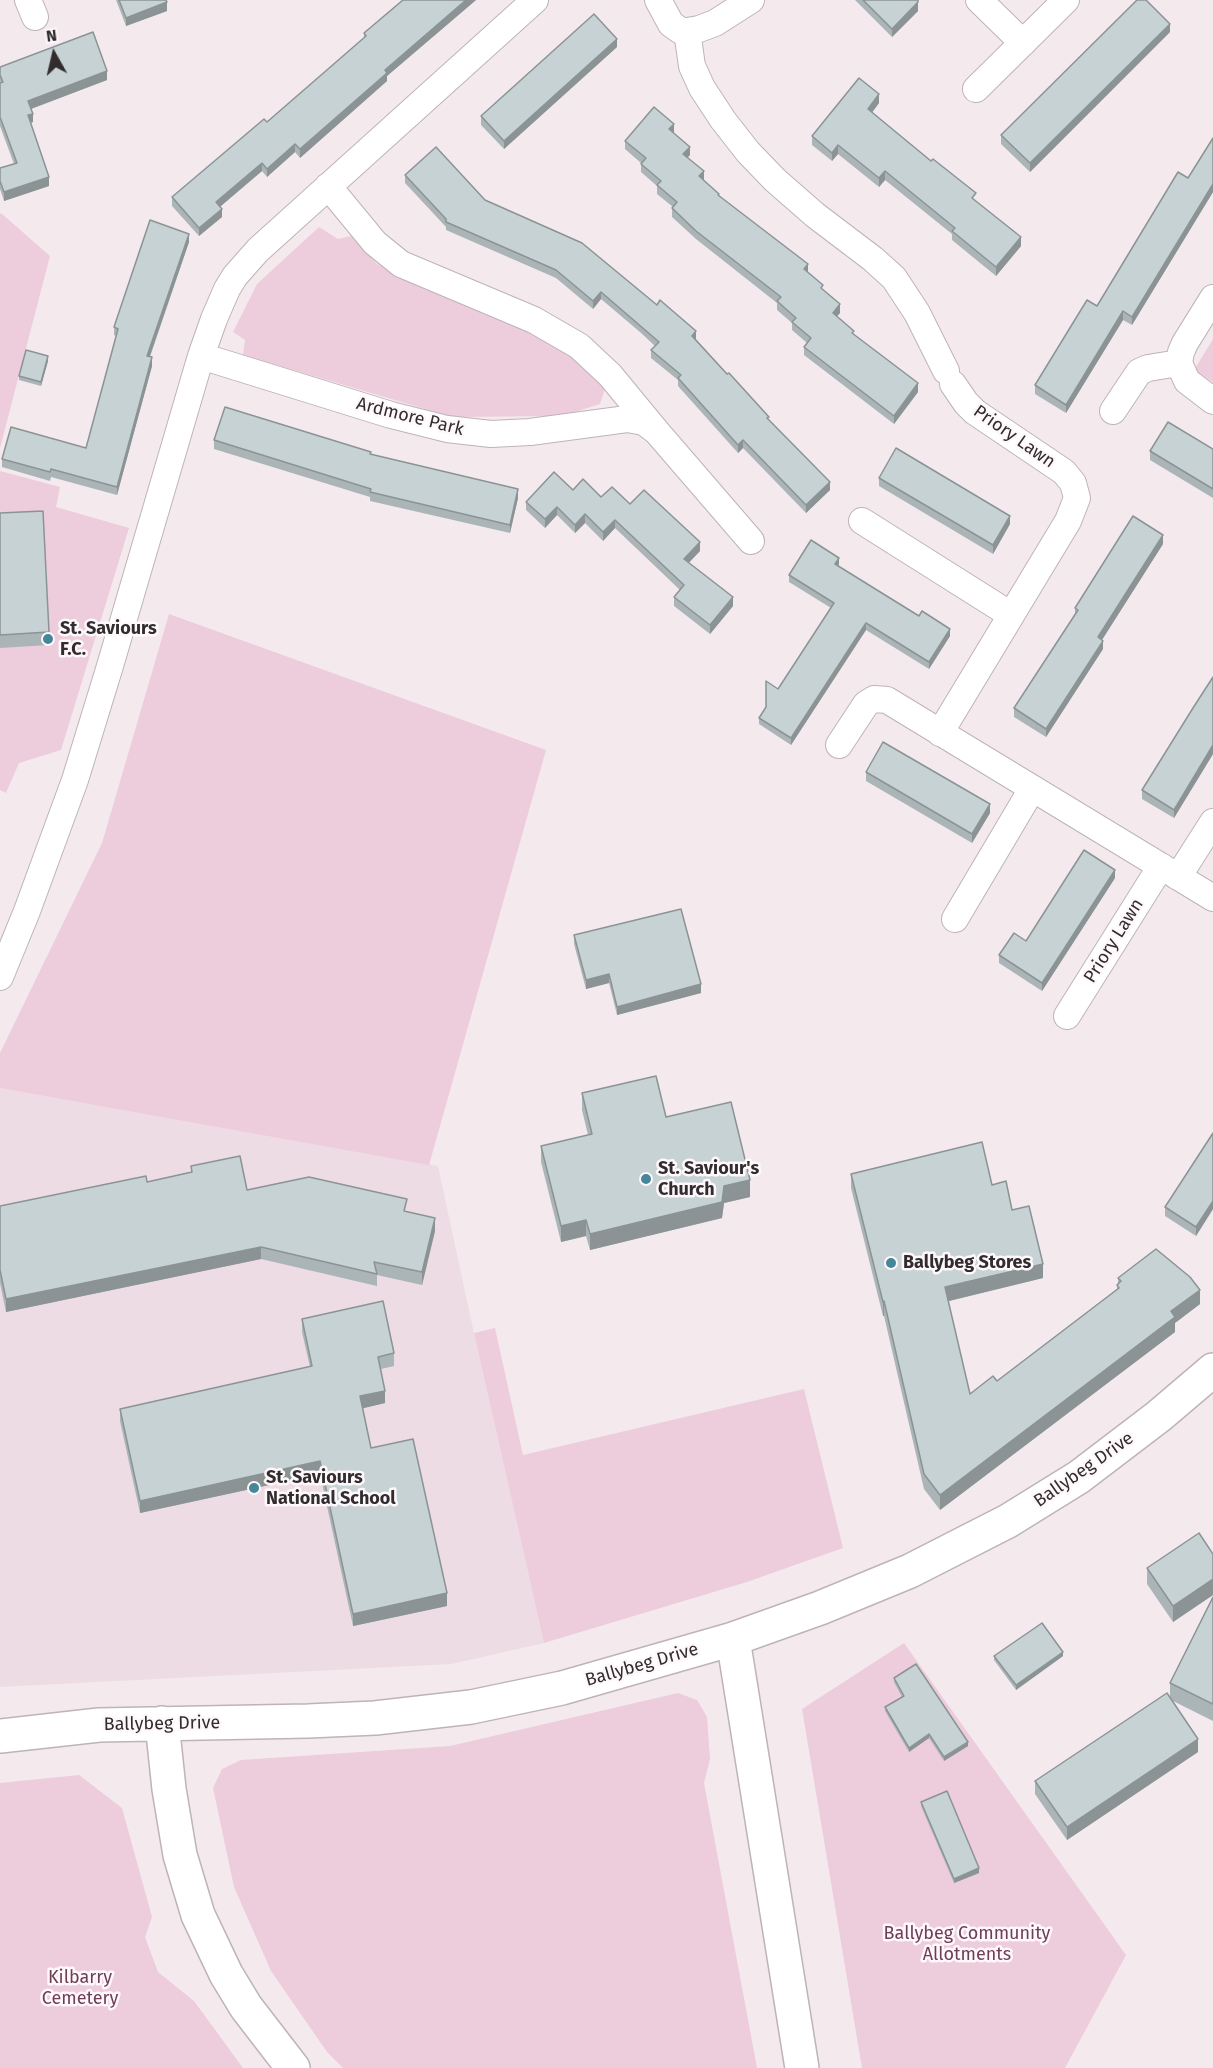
<!DOCTYPE html>
<html>
<head>
<meta charset="utf-8">
<style>
	body { margin:0 }
	#map { position:relative; width:1213px; height:2068px; overflow:hidden; background:#f4eaee; font-family:"Fira Sans",sans-serif }
	canvas { display:block }
	.north { position:absolute; left:24px; top:24px; width:60px; height:60px; -webkit-text-stroke:4px #fef8fb; paint-order:stroke; rotate:352deg; font-size:16px; font-weight:700; line-height:24px; text-align:center; color:#312d2f }
	.north::after { content:''; display:block; margin:auto; width:21px; height:27px; background:#312d2f; clip-path:polygon(50% 0,100% 100%,50% 72%,0 100%) }
</style>
</head>
<body>
<div id="map">
<canvas width="1213" height="2068"></canvas>
<div class="north">N</div>
</div>
<script>
const ctx = document.querySelector('canvas').getContext('2d');
ctx.lineJoin = 'round';
function paint(path, color) { ctx.fillStyle = color; ctx.fill(path, 'evenodd'); }
const poly = rows => new Path2D(rows.map(r => 'M' + r).join(''));
function trace(path, color, width, dash) { ctx.strokeStyle = color; ctx.lineWidth = width; ctx.lineCap = dash ? 'butt' : 'round'; ctx.setLineDash(dash || []); ctx.stroke(path); }
function write(font, color, halo, rows, align = 'center') {
  ctx.font = font + ' "Fira Sans",sans-serif'; ctx.lineWidth = 5; ctx.setLineDash([]); ctx.textBaseline = 'middle'; ctx.strokeStyle = halo; ctx.fillStyle = color; for (const [text, x, y, turn = 0] of rows) {
    ctx.save(); ctx.translate(x, y); ctx.rotate((+turn || 0) * Math.PI / 180); ctx.textAlign = isNaN(turn) ? turn : align; if (halo) ctx.strokeText(text, 0, 0); ctx.fillText(text, 0, 0); ctx.restore();
  }
}
paint(poly([
	[0,1088,438,1166,474,1333,544,1643,452,1664,0,1687]
]), '#eedce4');
paint(poly([
	[1,213,50,256,0,448,0,214],
	[319,227,338,239,351,236,377,264,522,329,573,357,606,386,600,404,562,416,452,417,243,355,245,340,233,332,257,284],
	[1213,339,1213,382,1194,370],
	[0,471,60,487,56,507,129,528,61,750,19,763,6,793,0,790],
	[169,614,546,750,429,1165,0,1088,0,1053,102,843],
	[495,1328,523,1455,804,1389,843,1548,747,1582,544,1643,474,1333],
	[904,1643,1126,1955,1065,2068,862,2068,802,1709],
	[678,1693,697,1700,707,1717,710,1759,704,1783,757,2068,343,2068,327,2052,271,1971,234,1887,213,1788,222,1769,241,1760,450,1746],
	[79,1775,122,1808,152,1917,145,1937,158,1972,194,2001,243,2068,0,2068,0,1783]
]), '#edccdb');
const street = poly([
	[28,0,35,17],
	[658,0,671,24,681,31,687,31,699,29,715,23,751,0],
	[979,0,1023,43],
	[687,31,692,66,702,88,723,120,748,152,775,180,815,215,873,259,894,278,917,313,946,371],
	[976,89,1066,0],
	[201,356,391,415,447,429,491,434,530,432,627,419,644,422,657,432,610,375,579,346,534,320,401,264,375,243,328,186],
	[1179,363,1187,381,1213,401],
	[1113,411,1139,372,1148,368,1179,363,1181,352,1185,343,1213,298],
	[657,432,751,541],
	[862,521,1011,615],
	[940,733,1068,521,1077,498,1073,483,1064,472,975,412,966,403,953,384],
	[839,745,866,704,874,699,887,700,1213,898],
	[1178,877,1213,822],
	[955,919,1032,789],
	[0,977,27,911,75,780,110,666,201,356,214,319,227,289,235,276,258,250,535,0],
	[1067,1016,1161,866]
]);
const secondary = poly([
	[733,1639,802,2068],
	[162,1723,169,1789,180,1855,198,1915,226,1974,246,2007,293,2068],
	[0,1736,99,1725,308,1721,375,1718,471,1707,562,1688,733,1639,820,1608,910,1571,1008,1521,1079,1477,1159,1416,1213,1370]
]);
trace(street, '#bdb3b8', 28);
trace(secondary, '#bdb3b8', 36);
trace(street, '#fff', 26);
trace(secondary, '#fff', 33);
paint(poly([
	[116,0,166,0,167,11,126,26],
	[403,0,476,0,387,76,387,81,300,158,295,152,267,177,262,171,220,207,222,217,199,236,172,206,172,197,267,122,364,39,364,33],
	[855,0,918,0,918,11,892,37],
	[1170,32,1030,172,1001,144,1001,135],
	[617,47,504,149,481,125,481,116],
	[0,67,107,80,31,109,33,122,31,123,49,186,4,201,0,189,0,168,14,164,0,126],
	[879,103,872,112,976,201,1021,246,996,276,952,240,952,234,885,180,879,187,838,154,832,161,812,145,812,136],
	[674,133,690,155,688,157,703,180,719,196,808,273,823,290,840,313,837,316,854,334,918,392,894,424,804,355,804,347,807,343,792,330,792,323,777,310,777,303,696,239,672,217,672,208,673,207,657,194,657,186,641,172,641,163,625,149,625,141],
	[1213,138,1213,192,1132,325,1123,320,1066,413,1035,394,1035,385,1097,306,1188,178],
	[405,175,485,200,696,338,696,339,769,420,830,490,806,513,743,448,738,453,678,386,678,380,651,358,651,350,655,346,640,332,601,299,593,309,556,278,446,230,446,227,405,183],
	[189,242,150,357,152,366,117,495,51,477,50,481,2,467,2,459,86,448,116,336,114,335,114,327],
	[48,361,41,386,19,380,19,376],
	[214,440,371,455,518,498,510,533,370,501,370,497,214,449],
	[1213,449,1213,498,1150,460,1150,451],
	[879,478,1010,524,993,554,879,486],
	[573,490,630,504,700,551,688,563,733,606,710,634,674,606,674,597,680,590,615,528,603,541,585,523,575,533,557,515,545,528,526,510,526,502],
	[0,513,49,632,49,645,0,648],
	[1163,544,1102,640,1103,649,1046,737,1014,717,1014,708,1075,614,1075,608],
	[839,564,838,566,950,636,929,669,866,630,791,745,759,724,759,718,831,608,789,582,789,575],
	[1213,677,1213,754,1174,818,1142,799,1142,790],
	[866,772,990,813,972,843,866,781],
	[1115,878,1042,991,999,963,999,955,1026,941],
	[574,935,701,993,617,1015,609,983,586,989,574,944],
	[582,1093,666,1117,750,1197,724,1203,722,1218,590,1250,586,1236,561,1242,541,1162,541,1146,588,1135,582,1110],
	[1213,1133,1213,1209,1196,1236,1165,1216,1165,1207],
	[191,1166,247,1190,407,1212,435,1231,422,1285,377,1275,377,1286,261,1259,6,1312,0,1283,0,1206,147,1182,191,1172],
	[851,1174,992,1185,1012,1210,1043,1278,948,1301,970,1394,997,1381,1117,1289,1117,1285,1118,1283,1118,1278,1200,1304,1175,1323,1175,1332,940,1510,924,1489,884,1316,883,1316,851,1188],
	[302,1319,394,1353,394,1366,381,1369,385,1403,363,1408,371,1448,447,1606,353,1626,320,1474,140,1513,120,1421,120,1409,310,1367,302,1332],
	[1213,1554,1213,1595,1173,1622,1147,1584,1147,1568],
	[1213,1597,1213,1721,1171,1700,1198,1752,1067,1840,1035,1794,1035,1781,1170,1697,1170,1683],
	[994,1656,1063,1656,1016,1690,994,1660],
	[894,1678,968,1746,944,1761,929,1738,909,1752,885,1711,885,1707,902,1697,894,1682],
	[921,1802,979,1873,954,1883,921,1806]
]), '#abb5b7');
paint(poly([
	[466,0,476,0,387,76,387,81,300,158,300,149,385,70],
	[167,2,167,11,126,26,126,18],
	[918,2,918,11,892,37,892,29],
	[1170,24,1170,32,1030,172,1030,163],
	[617,39,617,47,504,149,504,141],
	[107,71,107,80,28,110,28,101],
	[879,94,879,103,868,118,868,109],
	[33,114,33,122,28,124,28,115],
	[674,124,674,133,669,138,669,129],
	[295,144,295,152,267,177,267,169],
	[838,145,838,154,832,161,832,153],
	[690,147,690,155,683,162,683,154],
	[262,163,262,171,216,210,216,202],
	[704,171,704,179,699,185,699,176],
	[885,171,885,180,879,187,879,178],
	[49,177,49,186,4,201,4,192],
	[1213,184,1213,192,1132,325,1132,317],
	[222,209,222,217,199,236,199,228],
	[189,234,189,242,147,364,147,356],
	[1021,237,1021,246,996,276,996,267],
	[808,264,808,273,804,269],
	[601,292,601,299,593,309,593,301],
	[840,304,840,313,833,321,833,313],
	[1123,311,1123,320,1066,413,1066,405],
	[696,331,696,338,692,343,692,336],
	[48,356,48,361,41,386,41,382],
	[152,357,152,366,117,495,117,487],
	[918,383,918,392,894,424,894,416],
	[743,440,743,448,738,453,738,445],
	[830,482,830,490,806,513,806,505],
	[518,489,518,498,510,533,510,525],
	[557,507,557,515,545,528,545,519],
	[585,514,585,523,575,533,575,525],
	[1010,516,1010,524,993,554,993,545],
	[615,520,615,528,603,541,603,532],
	[1163,535,1163,544,1098,646,1098,637],
	[700,542,700,551,684,568,684,559],
	[839,558,839,564,835,571,835,564],
	[733,597,733,606,710,634,710,625],
	[866,623,866,630,791,745,791,738],
	[950,629,950,636,929,669,929,662],
	[1103,641,1103,649,1046,737,1046,729],
	[1213,745,1213,754,1174,818,1174,810],
	[990,804,990,813,972,843,972,834],
	[1115,870,1115,878,1042,991,1042,983],
	[609,974,609,983,586,989,586,980],
	[701,984,701,993,617,1015,617,1007],
	[750,1180,750,1197,724,1203,722,1218,590,1250,590,1234,724,1186],
	[1213,1201,1213,1209,1196,1236,1196,1227],
	[435,1218,435,1231,422,1285,422,1272],
	[586,1220,586,1236,561,1242,561,1226],
	[261,1247,261,1259,6,1312,6,1299],
	[1043,1264,1043,1278,945,1302,945,1287],
	[1200,1290,1200,1304,1175,1323,1175,1332,940,1510,940,1495,1171,1311],
	[884,1301,884,1316,883,1316,883,1302],
	[385,1391,385,1403,360,1409,360,1396],
	[320,1461,320,1474,140,1513,140,1501],
	[1213,1579,1213,1595,1173,1622,1173,1606],
	[447,1593,447,1606,353,1626,353,1614],
	[1063,1652,1063,1656,1016,1690,1016,1685],
	[929,1734,929,1738,909,1752,909,1748],
	[1198,1739,1198,1752,1067,1840,1067,1827],
	[968,1742,968,1746,944,1761,944,1757],
	[979,1868,979,1873,954,1883,954,1879]
]), '#8b9395');
const building = poly([
	[119,0,166,0,167,2,126,18,119,0],
	[403,0,466,0,385,70,387,73,300,149,295,144,267,169,262,163,216,202,222,209,199,228,172,197,264,119,267,122,366,36,364,33,403,0],
	[863,0,918,0,918,2,892,29,863,0],
	[1137,0,1146,0,1170,24,1030,163,1001,135,1137,0],
	[594,14,617,39,504,141,481,116,594,14],
	[93,32,107,71,28,101,33,114,28,115,49,177,4,192,0,181,0,168,17,163,0,117,0,83,3,82,0,75,0,67,93,32],
	[859,78,879,94,868,109,931,161,933,159,976,193,972,198,1021,237,996,267,952,231,955,228,885,171,879,178,838,145,832,153,812,136,859,78],
	[654,107,674,124,669,129,690,147,683,154,704,171,699,176,719,194,718,195,808,264,804,269,823,285,821,288,840,304,833,313,854,331,852,333,918,383,894,416,804,347,811,338,792,322,796,318,777,301,781,297,696,231,672,208,677,202,657,185,661,181,641,164,646,158,625,141,654,107],
	[1213,138,1213,184,1132,317,1123,311,1066,405,1035,385,1087,300,1097,306,1178,172,1188,178,1213,138],
	[436,147,485,200,582,243,657,305,660,300,696,331,692,336,727,374,729,373,769,417,767,418,830,482,806,505,743,440,738,445,678,378,681,375,651,350,659,342,601,292,593,301,556,270,446,222,446,219,405,175,436,147],
	[150,220,189,234,147,356,152,357,117,487,51,469,50,472,2,459,11,427,86,448,118,329,114,327,150,220],
	[26,350,48,356,41,382,19,376,26,350],
	[225,407,371,452,370,454,518,489,510,525,370,492,371,489,214,440,225,407],
	[1168,422,1213,449,1213,489,1150,451,1168,422],
	[896,448,1010,516,993,545,879,478,896,448],
	[554,472,573,490,583,479,601,497,612,487,630,504,644,490,700,542,684,559,733,597,710,625,674,597,684,585,615,520,603,532,585,514,575,525,557,507,545,519,526,502,554,472],
	[43,511,49,632,0,635,0,513,43,511],
	[1133,516,1163,535,1098,637,1103,641,1046,729,1014,708,1078,610,1075,608,1133,516],
	[811,540,839,558,835,564,919,616,922,611,950,629,929,662,866,623,791,738,759,718,766,707,766,681,778,689,834,603,789,575,811,540],
	[1213,677,1213,745,1174,810,1142,790,1193,708,1213,677],
	[883,742,990,804,972,834,866,772,883,742],
	[1084,850,1115,870,1042,983,999,955,1014,933,1026,941,1084,850],
	[681,909,701,984,617,1007,609,974,586,980,574,935,681,909],
	[656,1076,666,1117,731,1102,750,1180,724,1186,722,1202,590,1234,586,1220,561,1226,541,1146,592,1134,582,1093,656,1076],
	[1213,1133,1213,1201,1196,1227,1165,1207,1213,1133],
	[982,1142,992,1185,1006,1181,1012,1210,1029,1206,1043,1264,945,1287,970,1394,993,1376,997,1381,1119,1288,1117,1285,1121,1281,1118,1278,1156,1249,1190,1277,1200,1290,1171,1311,1175,1317,940,1495,924,1474,884,1301,883,1302,851,1174,982,1142],
	[240,1156,247,1190,309,1177,407,1199,404,1211,435,1218,422,1272,374,1262,377,1274,261,1247,6,1299,0,1270,0,1206,146,1176,147,1182,192,1172,191,1166,240,1156],
	[383,1301,394,1353,378,1357,385,1391,360,1396,371,1448,413,1439,447,1593,353,1614,320,1461,140,1501,120,1409,312,1366,302,1319,383,1301],
	[1199,1533,1213,1554,1213,1579,1173,1606,1147,1568,1199,1533],
	[1213,1597,1213,1704,1170,1683,1213,1597],
	[1042,1623,1063,1652,1016,1685,994,1656,1042,1623],
	[916,1664,968,1742,944,1757,929,1734,909,1748,885,1707,904,1696,894,1678,916,1664],
	[1167,1693,1198,1739,1067,1827,1035,1781,1167,1693],
	[947,1791,979,1868,954,1879,921,1802,947,1791]
]);
paint(building, '#c7d2d5');
trace(building, '#8b9395', 1.5);
for (const [x, y, r, color] of [
	[48,639,6,"#458698"],
	[646,1179,6,"#458698"],
	[891,1263,6,"#458698"],
	[254,1488,6,"#458698"]
]) { const dot = new Path2D(); dot.arc(x, y, r, 0, 2 * Math.PI); ctx.fillStyle = color; ctx.fill(dot); trace(dot, '#fef8fb', 2); }
write('18px', '#312d2f', '#fef8fb', [
	["Ardmore Park",410,417,14],
	["Priory Lawn",1014,437,35],
	["Priory Lawn",1114,941,-58],
	["Ballybeg Drive",1084,1470,-35],
	["Ballybeg Drive",642,1665,-16],
	["Ballybeg Drive",162,1724,-1]
]);
write('bold 18px', '#312d2f', '#fef8fb', [
	["St. Saviours",60,629],
	["F.C.",60,650],
	["St. Saviour's",658,1169],
	["Church",658,1190],
	["Ballybeg Stores",903,1263],
	["St. Saviours",266,1478],
	["National School",266,1499]
], 'left');
write('18px', '#6e3e56', '#fef8fb', [
	["Ballybeg Community",967,1934],
	["Allotments",967,1955],
	["Kilbarry",80,1978],
	["Cemetery",80,1999]
]);
</script>
</body>
</html>
